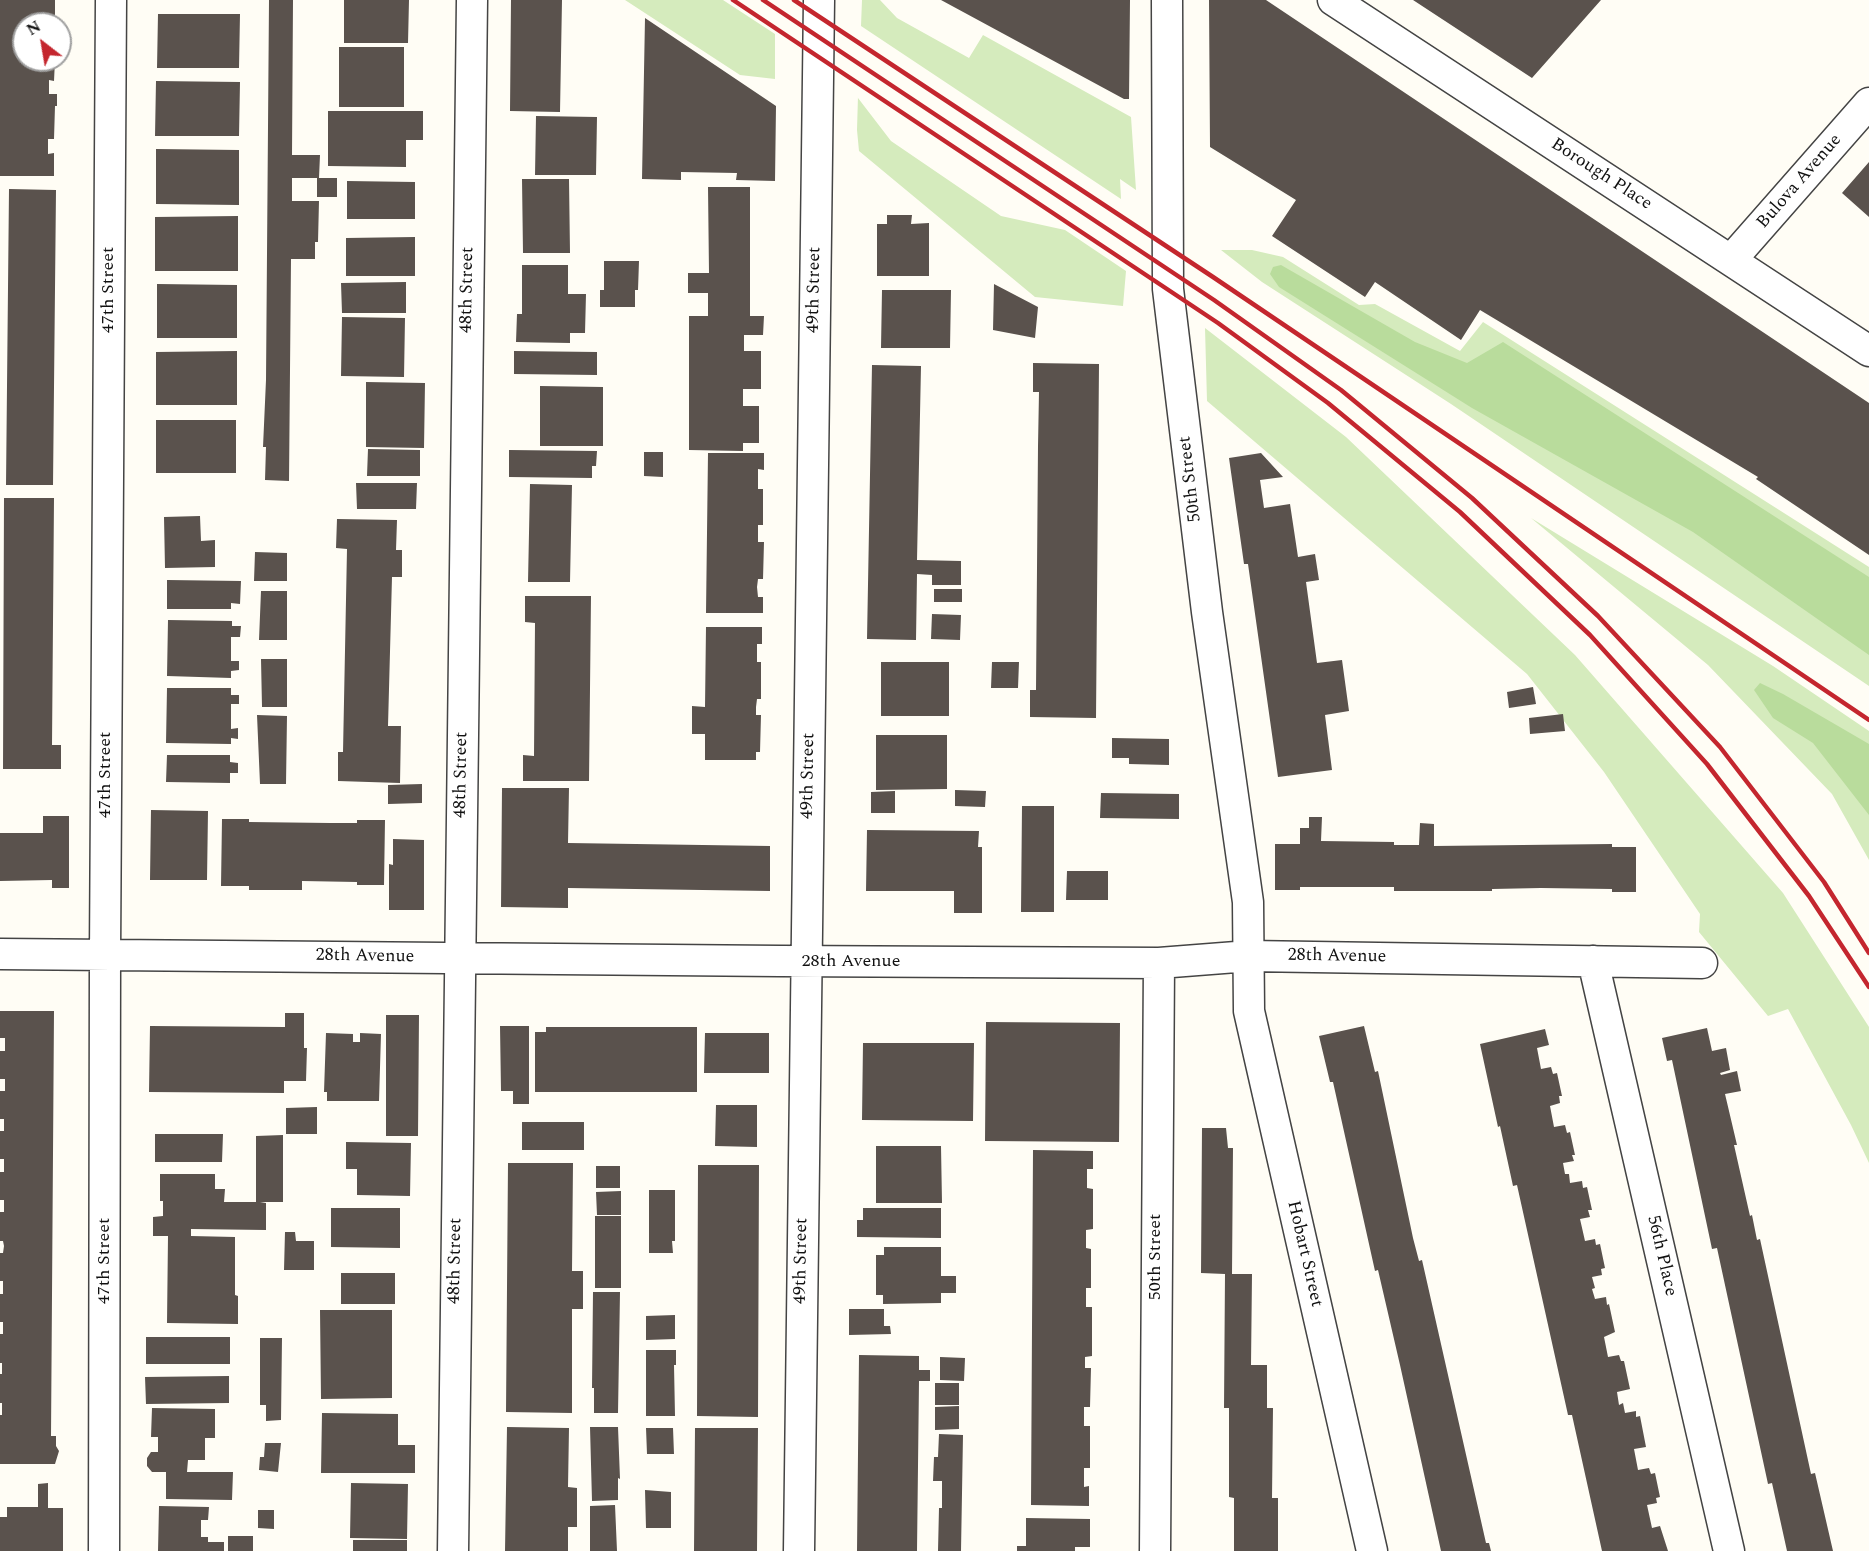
<!DOCTYPE html>
<html>
<head>
<meta charset="utf-8">
<style>
	body { margin:0 }
	#map { position:relative; width:1869px; height:1551px; overflow:hidden; background:#fffdf5; font-family:Spectral,serif }
	canvas { display:block }
	.north { position:absolute; left:12px; top:12px; width:60px; height:60px; box-sizing:border-box; background:#fff; border:2px solid #a0a0a0; border-radius:50%; rotate:329deg; font-size:16px; font-weight:700; line-height:24px; text-align:center; color:#111 }
	.north::after { content:''; display:block; margin:auto; width:21px; height:27px; background:#c4262e; clip-path:polygon(50% 0,100% 100%,50% 72%,0 100%) }
</style>
</head>
<body>
<div id="map">
<canvas width="1869" height="1551"></canvas>
<div class="north">N</div>
</div>
<script>
const ctx = document.querySelector('canvas').getContext('2d');
ctx.lineJoin = 'round';
function paint(path, color) { ctx.fillStyle = color; ctx.fill(path, 'evenodd'); }
const poly = rows => new Path2D(rows.map(r => 'M' + r).join(''));
function trace(path, color, width, dash) { ctx.strokeStyle = color; ctx.lineWidth = width; ctx.lineCap = dash ? 'butt' : 'round'; ctx.setLineDash(dash || []); ctx.stroke(path); }
function write(font, color, halo, rows, align = 'center') {
  ctx.font = font + ' Spectral,serif'; ctx.lineWidth = 6; ctx.setLineDash([]); ctx.textBaseline = 'middle'; ctx.strokeStyle = halo; ctx.fillStyle = color; for (const [text, x, y, turn = 0] of rows) {
    ctx.save(); ctx.translate(x, y); ctx.rotate((+turn || 0) * Math.PI / 180); ctx.textAlign = isNaN(turn) ? turn : align; if (halo) ctx.strokeText(text, 0, 0); ctx.fillText(text, 0, 0); ctx.restore();
  }
}
paint(poly([
	[625,0,723,0,775,34,775,79,740,75],
	[862,0,880,0,897,18,969,58,983,35,1131,117,1136,190,1120,179,1121,199,861,26],
	[858,96,858,98,891,141,1001,216,1065,230,1126,271,1123,306,1035,297,859,151,857,130],
	[1221,250,1252,250,1283,257,1359,305,1375,304,1460,351,1483,322,1869,567,1869,686,1451,404,1262,282],
	[1205,328,1346,437,1575,655,1783,893,1869,1027,1869,1163,1851,1125,1788,1009,1768,1016,1699,932,1700,914,1604,772,1527,674,1207,401],
	[1531,518,1773,666,1869,731,1869,860,1832,794,1708,665]
]), '#d5ebbd');
paint(poly([
	[1281,265,1415,342,1467,363,1503,342,1869,577,1869,655,1693,532,1472,408,1279,287,1270,274,1273,267],
	[1760,683,1783,694,1869,744,1869,815,1813,743,1773,718,1754,690]
]), '#b9dc9c');
paint(poly([
	[0,0,55,0,55,21,50,21,50,24,24,24,24,60,55,60,54,81,49,80,49,94,57,94,57,106,55,106,54,139,48,139,48,154,54,153,54,176,0,176],
	[269,0,293,0,292,155,320,155,319,178,337,178,337,197,317,197,317,178,292,178,292,201,319,201,318,242,315,242,315,259,291,259,289,481,265,480,266,447,263,447,266,380],
	[344,0,409,0,408,43,344,43],
	[511,0,562,0,560,112,510,111],
	[941,0,1130,0,1129,99,1124,99],
	[1209,0,1266,0,1869,403,1869,555,1756,479,1758,477,1480,310,1461,340,1375,282,1365,297,1272,236,1296,200,1210,147],
	[1413,0,1601,0,1532,78],
	[158,14,240,14,239,68,157,68],
	[645,18,776,106,775,181,736,180,737,173,681,172,681,180,642,179],
	[339,47,404,47,404,107,339,107],
	[156,81,240,82,239,136,155,136],
	[328,111,423,111,423,140,406,140,406,167,328,166],
	[536,116,597,117,596,175,535,175],
	[156,149,239,150,239,205,156,204],
	[1869,162,1869,217,1842,193],
	[522,179,569,179,570,253,523,253],
	[347,181,415,182,415,219,347,219],
	[708,187,750,187,750,316,764,316,763,335,744,335,744,351,761,351,761,389,743,389,743,406,759,406,759,443,743,443,743,451,689,450,689,316,708,316,708,293,688,293,688,273,709,273],
	[9,189,56,190,53,485,6,485],
	[887,215,912,215,911,224,929,223,929,276,877,276,877,224,887,224],
	[238,216,238,271,155,271,155,217],
	[415,237,415,276,346,276,346,238],
	[604,261,639,261,638,290,635,290,635,307,600,307,600,290,604,290],
	[522,265,568,265,568,294,586,294,585,333,570,333,570,343,516,342,517,314,522,314],
	[406,282,406,313,342,313,341,283],
	[157,284,237,285,237,338,157,338],
	[994,284,1038,307,1035,338,993,330],
	[882,290,951,290,950,348,881,348],
	[342,317,405,318,404,377,341,376],
	[237,351,237,405,156,405,156,352],
	[514,351,597,352,597,375,514,374],
	[1033,363,1099,364,1096,718,1030,717,1030,690,1036,690,1038,446,1039,392,1033,392],
	[872,365,921,366,917,560,961,561,961,585,932,585,932,575,917,574,916,640,867,639],
	[366,382,425,383,424,448,366,447],
	[540,386,603,387,603,446,540,446],
	[156,420,236,420,236,473,156,473],
	[368,449,420,450,420,476,367,476],
	[509,450,597,451,596,466,592,466,592,478,509,477],
	[644,452,663,452,663,477,644,476],
	[708,453,764,453,764,470,758,469,758,489,763,489,763,525,758,525,758,542,764,542,763,579,758,579,757,587,758,597,763,597,763,613,706,613],
	[1261,453,1283,477,1260,480,1264,508,1290,504,1298,557,1315,554,1319,580,1306,582,1317,663,1342,660,1349,711,1325,715,1332,770,1278,777,1248,564,1244,564,1229,458],
	[356,483,417,483,416,509,357,509],
	[530,484,572,485,570,582,528,582],
	[4,498,54,498,52,745,61,745,61,769,3,769],
	[200,516,201,541,215,540,215,567,165,568,164,517],
	[337,519,397,520,396,550,402,550,402,577,392,577,388,726,401,726,400,783,338,781,338,752,343,752,347,549,336,548],
	[255,552,287,553,287,581,254,581],
	[167,580,241,581,240,604,231,603,231,609,167,609],
	[934,589,962,589,962,602,934,602],
	[261,591,287,591,287,640,259,640],
	[525,596,591,596,589,781,523,781,523,755,534,756,535,623,525,622],
	[932,614,961,615,960,640,931,639],
	[168,620,232,621,232,626,241,626,240,637,231,637,231,661,239,661,239,670,231,671,231,678,167,676],
	[706,627,762,627,762,644,757,644,757,662,761,662,761,699,757,699,756,707,756,715,761,715,760,752,756,752,756,760,705,760,705,734,692,734,692,706,705,707],
	[261,659,287,659,287,707,262,707],
	[881,662,949,662,949,716,881,716],
	[992,662,1019,662,1018,688,991,688],
	[1533,687,1536,704,1509,708,1507,692],
	[167,688,231,688,231,695,239,695,239,704,231,704,231,729,238,728,238,739,231,738,231,744,166,743],
	[1563,714,1565,731,1530,734,1529,718],
	[257,715,287,716,286,784,260,784],
	[876,735,947,735,947,789,876,790],
	[1112,738,1169,739,1169,765,1129,764,1129,758,1112,758],
	[167,755,230,755,230,762,238,763,238,773,230,773,230,783,166,782],
	[422,784,422,803,388,804,388,785],
	[502,788,569,788,568,843,770,846,770,891,568,888,568,908,501,907],
	[955,790,986,791,985,807,955,806],
	[895,791,895,813,871,813,871,792],
	[1101,793,1179,794,1179,819,1100,818],
	[1022,806,1054,806,1054,912,1021,912],
	[151,810,208,811,207,880,150,880],
	[43,816,69,816,69,888,52,888,52,880,0,881,0,833,43,833],
	[1309,817,1322,817,1321,841,1394,842,1394,845,1419,845,1420,823,1434,824,1434,846,1612,844,1612,847,1636,847,1636,892,1612,892,1612,889,1541,888,1492,889,1492,891,1394,891,1394,887,1300,887,1300,890,1275,890,1275,844,1300,844,1300,828,1309,828],
	[222,819,249,819,249,822,330,823,357,823,357,820,385,820,384,885,357,885,357,882,302,881,302,890,249,890,249,886,221,886],
	[867,830,979,831,978,847,982,847,982,913,954,913,954,891,866,891],
	[393,839,424,840,424,910,389,910,389,864,393,865],
	[1067,871,1108,871,1108,900,1066,900],
	[0,1011,54,1011,51,1436,56,1436,56,1446,59,1451,55,1464,0,1464,0,1415,2,1415,2,1403,0,1403,0,1374,2,1374,2,1363,0,1363,0,1334,3,1334,3,1322,0,1322,0,1294,3,1294,3,1281,0,1281,0,1253,3,1253,4,1246,3,1241,0,1241,0,1212,4,1212,4,1200,0,1200,0,1172,4,1172,4,1159,0,1159,0,1131,4,1131,4,1119,0,1119,0,1091,5,1091,5,1079,0,1079,0,1051,5,1051,5,1038,0,1038],
	[285,1013,304,1013,304,1048,307,1048,306,1081,284,1081,284,1093,149,1092,150,1026,285,1027],
	[386,1015,419,1015,418,1136,386,1136],
	[986,1022,1120,1023,1119,1142,985,1141],
	[500,1026,529,1026,529,1104,513,1104,513,1091,501,1091],
	[1364,1026,1375,1072,1378,1071,1413,1238,1419,1261,1422,1260,1486,1543,1489,1543,1491,1551,1441,1551,1400,1365,1378,1270,1375,1271,1333,1082,1330,1082,1319,1036],
	[546,1027,697,1027,697,1092,535,1092,535,1032,546,1032],
	[1707,1028,1712,1051,1726,1048,1730,1070,1720,1073,1721,1075,1737,1071,1741,1091,1725,1094,1737,1145,1734,1145,1750,1216,1752,1215,1757,1240,1760,1239,1811,1474,1815,1473,1833,1551,1787,1551,1772,1483,1768,1484,1717,1248,1712,1249,1672,1060,1667,1061,1662,1038],
	[1545,1029,1549,1045,1537,1048,1541,1069,1551,1067,1553,1074,1557,1073,1562,1096,1559,1096,1560,1103,1550,1106,1554,1127,1565,1125,1567,1133,1570,1132,1575,1155,1572,1155,1574,1161,1563,1163,1565,1174,1569,1174,1570,1183,1582,1181,1583,1188,1587,1187,1592,1210,1588,1210,1590,1217,1580,1219,1585,1241,1595,1239,1596,1245,1600,1244,1605,1268,1601,1269,1602,1275,1592,1277,1595,1288,1592,1289,1595,1299,1606,1297,1607,1305,1609,1304,1615,1332,1604,1337,1608,1357,1619,1355,1621,1361,1624,1361,1630,1389,1617,1392,1619,1405,1623,1403,1625,1413,1636,1411,1636,1417,1640,1416,1646,1447,1634,1449,1638,1470,1649,1468,1651,1474,1655,1473,1660,1497,1656,1498,1657,1503,1647,1505,1652,1528,1660,1526,1668,1551,1602,1551,1572,1415,1568,1415,1517,1185,1513,1186,1500,1126,1498,1127,1480,1044],
	[326,1033,353,1034,353,1042,360,1042,360,1033,381,1034,379,1101,327,1101,327,1092,324,1092],
	[705,1033,769,1033,769,1073,704,1073],
	[863,1043,974,1043,973,1121,862,1120],
	[716,1105,757,1105,757,1147,715,1146],
	[317,1107,317,1134,286,1134,286,1108],
	[522,1122,584,1122,584,1150,522,1150],
	[1202,1128,1226,1128,1228,1148,1233,1148,1232,1274,1252,1274,1251,1365,1267,1365,1267,1408,1273,1408,1272,1498,1278,1498,1278,1551,1234,1551,1234,1498,1229,1497,1229,1408,1224,1408,1225,1274,1201,1273],
	[155,1134,223,1134,222,1162,155,1162],
	[283,1135,283,1202,260,1202,266,1203,266,1230,191,1229,191,1236,235,1237,235,1295,238,1296,238,1324,167,1323,168,1236,153,1236,153,1217,163,1216,163,1201,160,1201,160,1174,215,1174,215,1189,225,1189,224,1202,256,1202,256,1136],
	[346,1142,411,1143,410,1196,357,1195,357,1169,346,1169],
	[876,1146,941,1146,942,1203,876,1203],
	[1033,1150,1093,1151,1093,1169,1087,1169,1087,1188,1093,1189,1093,1229,1086,1230,1086,1248,1091,1249,1091,1288,1086,1288,1086,1307,1092,1307,1092,1356,1085,1357,1085,1368,1091,1368,1090,1407,1084,1407,1084,1426,1090,1426,1090,1468,1084,1468,1084,1487,1089,1486,1089,1506,1031,1505],
	[508,1163,573,1163,572,1271,583,1271,583,1309,572,1309,572,1413,506,1412],
	[698,1165,759,1165,758,1417,697,1416],
	[596,1166,620,1166,620,1188,596,1188],
	[649,1190,675,1190,675,1241,672,1241,673,1253,649,1253],
	[621,1191,621,1215,597,1215,596,1192],
	[331,1208,400,1208,400,1248,331,1247],
	[863,1208,941,1208,941,1238,857,1237,857,1220,863,1220],
	[595,1216,621,1216,621,1288,595,1288],
	[285,1232,295,1232,296,1241,314,1241,314,1270,284,1270],
	[884,1247,941,1247,941,1276,956,1276,956,1293,941,1293,941,1303,883,1304,883,1295,876,1295,876,1255,884,1255],
	[341,1273,395,1273,395,1304,341,1304],
	[593,1292,620,1292,618,1413,594,1413,594,1388,592,1388],
	[849,1309,884,1309,884,1326,890,1326,891,1334,849,1335],
	[320,1310,392,1310,392,1398,321,1399],
	[675,1315,675,1339,646,1340,646,1316],
	[146,1337,230,1337,230,1364,146,1364],
	[260,1338,282,1338,281,1420,266,1421,266,1405,260,1405],
	[646,1350,676,1350,676,1365,674,1365,675,1416,646,1416],
	[859,1355,919,1356,919,1370,930,1370,930,1381,919,1381,917,1551,857,1551],
	[940,1357,965,1358,964,1381,940,1380],
	[229,1376,229,1403,146,1404,145,1377],
	[935,1383,959,1383,959,1405,935,1405],
	[959,1406,959,1429,935,1430,935,1407],
	[152,1408,215,1409,215,1438,205,1438,205,1460,188,1460,187,1472,233,1472,232,1500,166,1499,166,1472,152,1472,147,1466,147,1458,151,1452,158,1452,158,1437,151,1437],
	[322,1413,398,1414,398,1445,415,1445,415,1473,321,1473],
	[507,1427,569,1428,568,1487,577,1488,577,1527,568,1527,568,1551,505,1551],
	[590,1427,618,1427,620,1479,618,1478,618,1500,592,1501],
	[646,1428,673,1428,674,1454,647,1454],
	[695,1428,758,1428,757,1551,694,1551],
	[939,1434,963,1435,961,1551,938,1551,939,1508,942,1508,942,1481,933,1481,934,1457,938,1457],
	[265,1443,281,1443,278,1472,259,1470,260,1457,264,1457],
	[48,1483,48,1508,63,1508,63,1551,0,1551,0,1517,7,1517,7,1507,38,1507,38,1484],
	[351,1483,408,1484,407,1539,350,1538],
	[645,1490,671,1492,671,1528,646,1528],
	[615,1505,617,1551,590,1551,590,1506],
	[159,1506,209,1507,208,1520,201,1520,201,1537,208,1537,208,1542,224,1542,224,1551,158,1551],
	[258,1510,274,1510,274,1529,258,1528],
	[1026,1518,1090,1519,1090,1547,1075,1547,1075,1551,1017,1551,1017,1546,1026,1546],
	[228,1536,253,1536,253,1551,228,1551],
	[353,1540,407,1540,407,1551,353,1551]
]), '#5a524d');
const minor = poly([
	[1167,0,1168,289,1207,612,1248,902,1249,1011,1372,1551],
	[1333,0,1869,351],
	[1731,260,1869,103],
	[0,954,780,961,1159,963,1249,956,1702,963],
	[1593,961,1729,1551],
	[104,1551,105,954,111,0],
	[453,1551,472,0],
	[799,1551,819,0],
	[1155,1551,1159,963]
]);
trace(minor, '#444', 33);
trace(minor, '#fff', 30);
trace(poly([
	[733,0,1218,323,1328,403,1460,512,1590,635,1707,764,1809,896,1869,987],
	[763,0,1214,300,1341,390,1472,498,1598,616,1720,747,1824,882,1869,953],
	[794,0,1213,277,1869,720]
]), '#c4262e', 4.5);
write('18px', '#111', '#fff', [
	["Borough Place",1601,175,33],
	["Bulova Avenue",1800,182,-49],
	["47th Street",109,290,-90],
	["48th Street",468,290,-89],
	["49th Street",815,290,-89],
	["50th Street",1191,479,-97],
	["47th Street",106,775,-90],
	["48th Street",462,775,-89],
	["49th Street",809,776,-89],
	["28th Avenue",365,957,1],
	["28th Avenue",1337,957,1],
	["28th Avenue",851,962],
	["Hobart Street",1304,1254,77],
	["56th Place",1661,1256,77],
	["50th Street",1156,1257,-90],
	["47th Street",105,1261,-90],
	["48th Street",456,1261,-89],
	["49th Street",802,1261,-89]
]);
</script>
</body>
</html>
